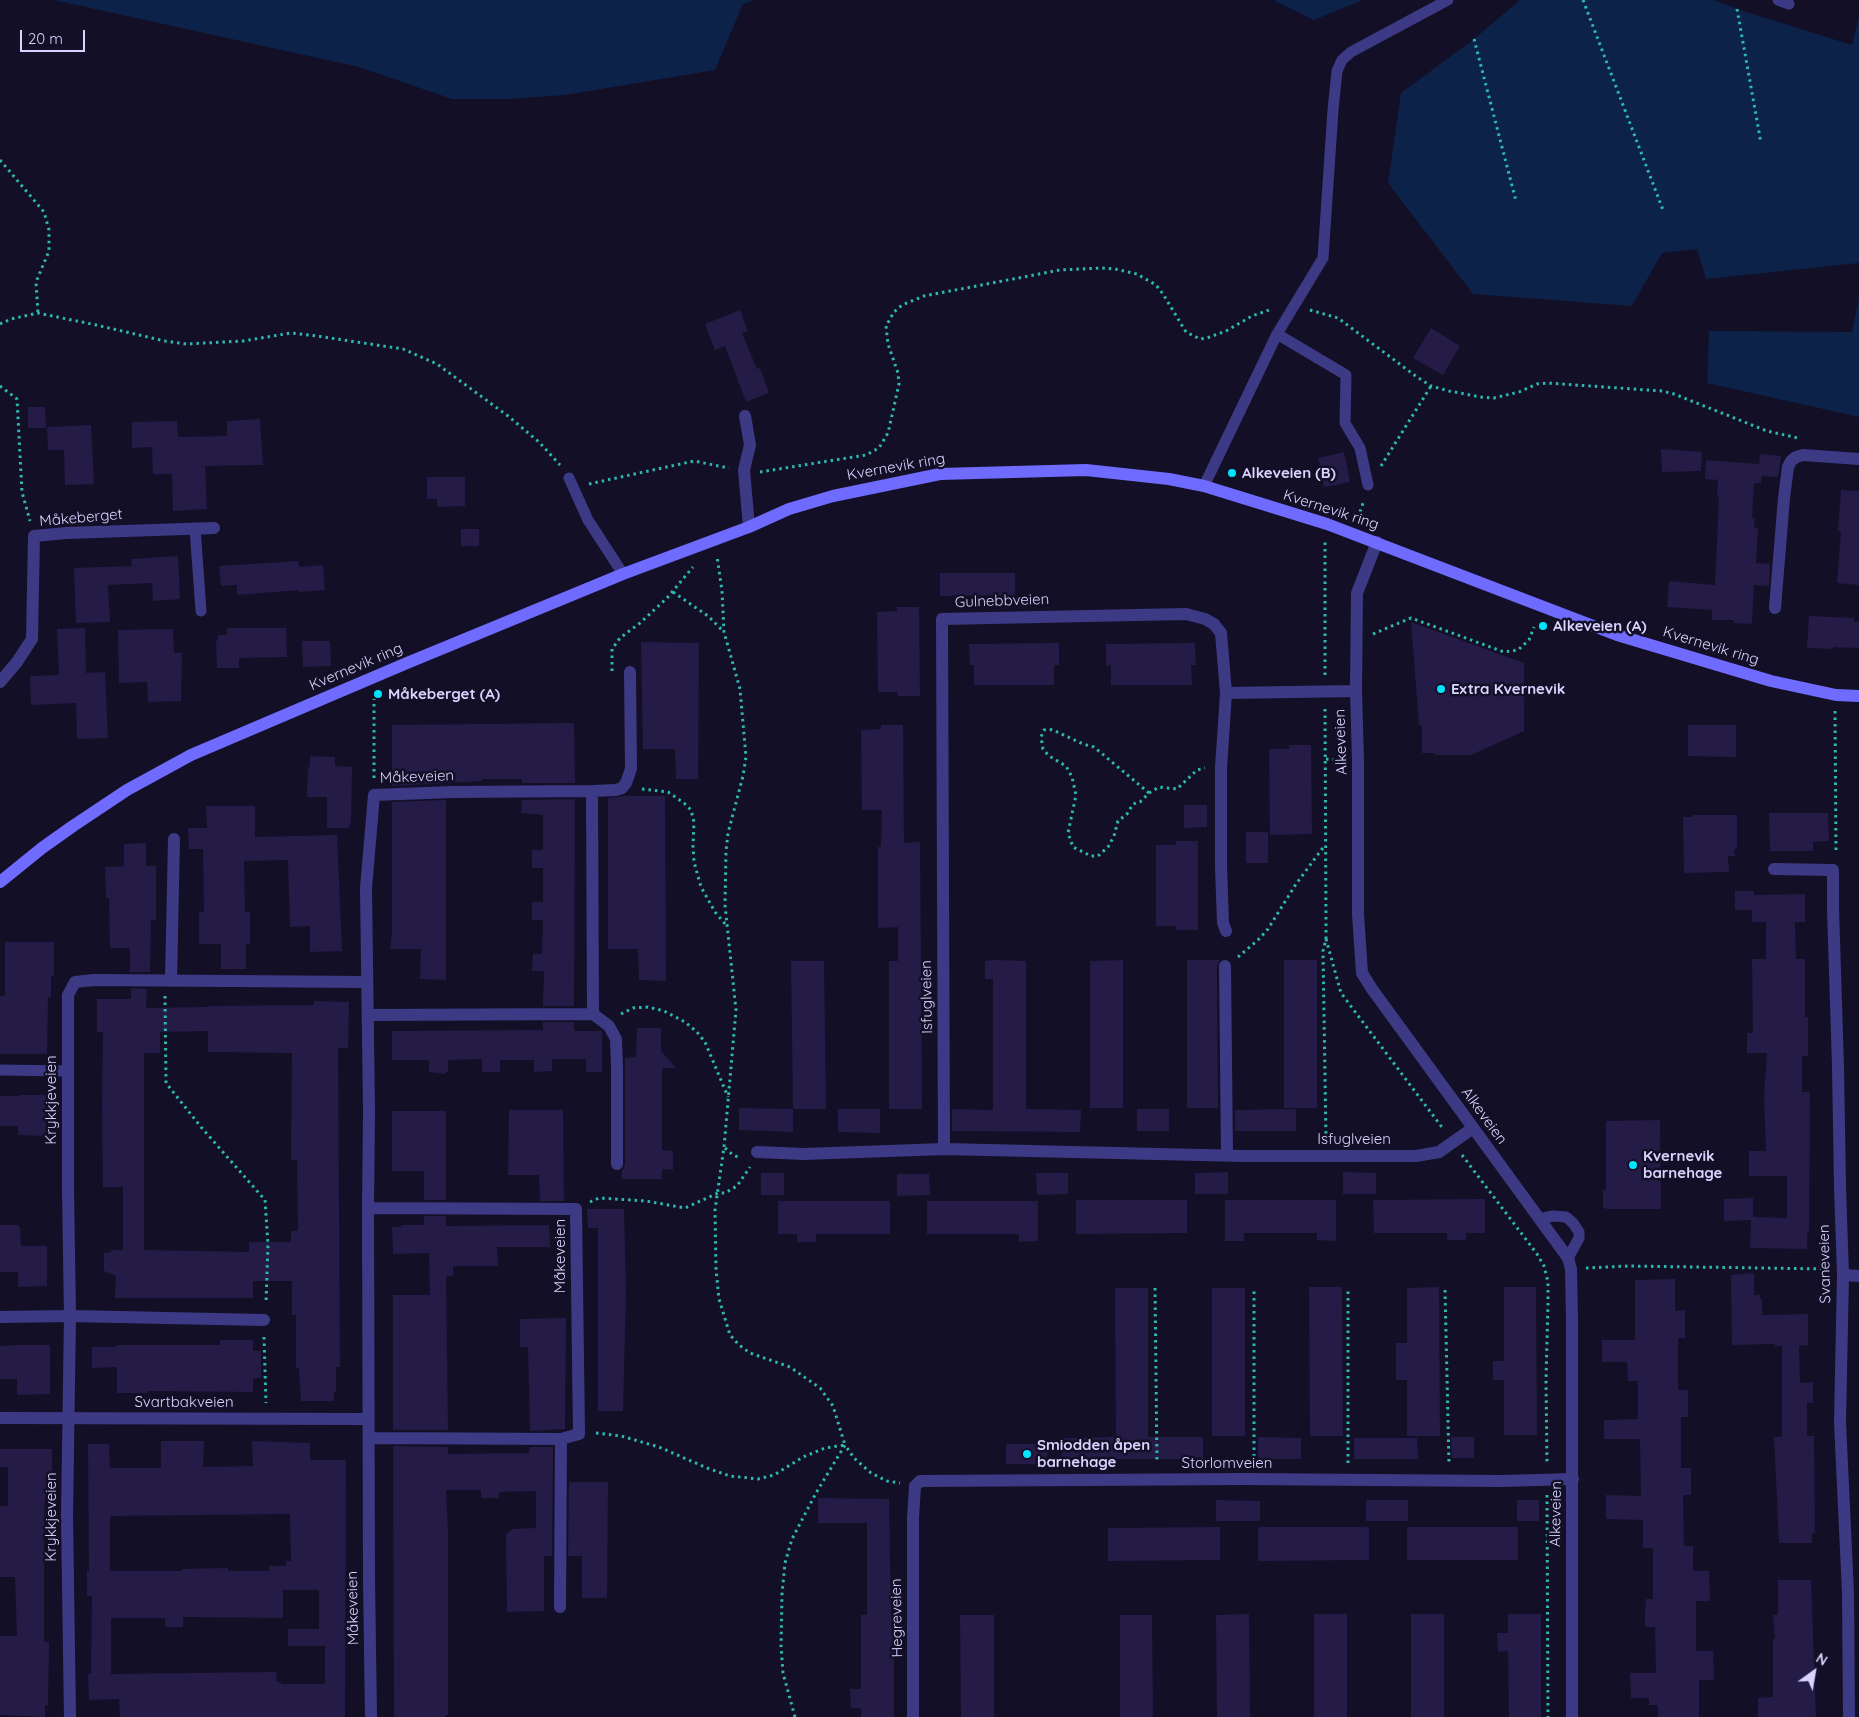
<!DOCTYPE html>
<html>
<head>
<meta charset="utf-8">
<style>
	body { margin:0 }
	#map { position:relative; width:1859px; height:1717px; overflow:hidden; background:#130f26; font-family:Quicksand,sans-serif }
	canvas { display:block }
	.north { position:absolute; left:1789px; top:1647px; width:50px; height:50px; -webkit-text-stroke:4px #130f26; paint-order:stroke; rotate:32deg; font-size:14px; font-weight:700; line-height:20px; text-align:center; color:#d9d4ff }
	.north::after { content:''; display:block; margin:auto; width:18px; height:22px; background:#d9d4ff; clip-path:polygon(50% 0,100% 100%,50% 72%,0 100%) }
	.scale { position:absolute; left:20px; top:30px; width:65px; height:22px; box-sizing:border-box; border:2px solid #d9d4ff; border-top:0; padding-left:6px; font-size:15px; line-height:18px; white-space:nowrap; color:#d9d4ff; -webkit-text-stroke:4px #130f26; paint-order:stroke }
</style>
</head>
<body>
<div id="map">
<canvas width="1859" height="1717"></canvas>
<div class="north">N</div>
<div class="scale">20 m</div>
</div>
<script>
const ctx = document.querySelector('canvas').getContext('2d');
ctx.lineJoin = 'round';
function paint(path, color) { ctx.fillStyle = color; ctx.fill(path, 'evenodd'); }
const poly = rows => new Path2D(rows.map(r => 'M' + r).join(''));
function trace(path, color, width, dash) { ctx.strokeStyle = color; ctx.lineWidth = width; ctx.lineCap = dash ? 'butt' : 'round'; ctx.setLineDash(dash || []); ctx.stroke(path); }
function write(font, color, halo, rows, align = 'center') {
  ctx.font = font + ' Quicksand,sans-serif'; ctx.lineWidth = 5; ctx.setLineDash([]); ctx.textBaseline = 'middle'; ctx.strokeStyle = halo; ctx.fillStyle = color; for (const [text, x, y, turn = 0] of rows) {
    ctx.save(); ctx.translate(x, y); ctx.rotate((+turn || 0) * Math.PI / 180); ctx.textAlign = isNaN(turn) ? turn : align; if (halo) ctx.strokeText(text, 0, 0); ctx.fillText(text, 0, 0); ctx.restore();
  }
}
paint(poly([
	[54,0,755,0,743,4,715,70,565,95,511,99,452,99,359,67],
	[1273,0,1363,0,1314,20],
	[1520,0,1714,0,1737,9,1852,45,1859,17,1859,263,1706,279,1697,249,1662,253,1632,306,1473,294,1388,183,1401,93,1474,39],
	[1859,298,1859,417,1707,383,1709,331,1852,332]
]), '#0c2248');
paint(poly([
	[740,310,748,331,742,333,757,369,760,368,769,393,746,402,725,346,715,350,705,324],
	[1431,328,1460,346,1443,375,1413,358],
	[28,407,45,407,46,428,28,428],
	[260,419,263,465,205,466,207,509,173,511,172,474,153,474,152,447,132,448,132,422,177,421,178,437,227,436,227,421],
	[91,425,94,484,65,485,64,450,48,450,47,427],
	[1661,449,1702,452,1701,471,1662,472],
	[1344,452,1350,482,1324,487,1318,458],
	[1760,454,1781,456,1778,477,1762,476,1761,483,1754,483,1752,518,1755,518,1754,528,1758,528,1756,563,1770,564,1769,586,1754,585,1752,624,1734,623,1734,620,1712,620,1712,610,1667,607,1669,581,1715,585,1719,497,1717,497,1718,480,1705,479,1706,460,1759,464],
	[427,477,465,477,465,506,437,507,437,499,427,499],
	[1841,490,1859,491,1859,585,1837,583,1841,531,1838,531],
	[461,529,479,529,479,546,461,546],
	[178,556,180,599,153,601,152,583,108,585,110,622,76,623,74,568,132,566,131,559],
	[298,561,299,567,323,565,325,590,299,592,299,590,237,595,237,585,221,586,219,566],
	[940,573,1015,573,1015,595,940,596],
	[897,607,919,607,920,696,898,696,898,692,878,692,877,612,897,611],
	[1809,616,1854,618,1854,622,1859,622,1859,648,1834,647,1833,649,1807,648],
	[1411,622,1524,663,1524,731,1471,755,1435,755,1435,753,1422,753,1422,725,1419,725],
	[85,628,86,673,105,672,108,738,77,739,76,703,31,705,30,676,59,675,57,629],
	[227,628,286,628,287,657,239,658,239,668,217,668,216,640,218,640,218,635,227,635],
	[173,629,174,653,182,653,181,701,148,702,147,682,119,683,118,630],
	[302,641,330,641,331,666,303,667],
	[641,642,699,643,698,779,676,779,675,749,643,749],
	[1059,643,1059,665,1054,665,1054,685,974,685,974,665,970,665,969,644],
	[1195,643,1196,665,1191,665,1192,685,1111,685,1111,665,1106,666,1106,644],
	[574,723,575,783,522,783,522,779,482,779,482,781,392,786,392,725],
	[881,725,903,725,904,843,920,842,922,1109,889,1109,889,961,898,961,898,927,878,928,878,847,881,847,882,810,862,810,861,730,881,729],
	[1688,725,1736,725,1736,757,1688,756],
	[1289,745,1311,745,1312,834,1270,835,1269,749,1289,749],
	[310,756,335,757,335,766,352,767,351,824,349,823,349,828,327,828,327,797,307,797,308,767,310,767],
	[624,796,665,796,666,981,639,980,638,949,608,949,608,798],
	[575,799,574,1006,543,1006,544,971,532,971,533,954,542,954,543,920,532,920,532,902,543,902,543,868,532,868,532,850,543,850,543,815,521,813,522,800],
	[446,800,446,980,420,979,421,949,390,949,392,931,392,802],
	[1184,805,1207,805,1207,827,1184,828],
	[206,806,255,806,255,837,337,835,342,951,310,952,310,926,290,927,288,860,244,861,245,912,250,912,250,944,246,944,246,969,221,969,221,944,199,944,199,912,204,912,203,849,189,849,188,828,207,828],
	[1769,813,1828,813,1829,841,1813,842,1813,851,1770,851],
	[1693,815,1737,815,1737,849,1734,849,1735,856,1728,856,1729,872,1684,873,1683,817,1693,817],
	[1246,832,1268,832,1268,863,1246,863],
	[1176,841,1198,841,1198,930,1176,930,1176,926,1156,926,1156,845,1176,845],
	[146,843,146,866,156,866,156,920,151,920,150,972,130,972,130,948,110,948,109,898,106,898,105,867,124,866,124,844],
	[1735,891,1754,891,1754,895,1805,894,1805,922,1795,922,1796,959,1805,959,1805,1017,1808,1017,1808,1056,1802,1056,1802,1092,1810,1092,1809,1233,1807,1233,1807,1249,1750,1248,1751,1220,1724,1221,1724,1199,1753,1198,1753,1217,1787,1218,1787,1176,1749,1176,1749,1151,1766,1151,1764,1097,1767,1053,1747,1053,1747,1033,1753,1033,1752,959,1766,959,1766,922,1752,922,1752,910,1735,910],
	[5,942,54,942,54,976,51,976,51,997,48,997,47,1054,0,1054,0,996,5,996],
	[993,960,1026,961,1026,1109,1081,1110,1080,1132,952,1131,952,1109,993,1110,993,979,985,979,985,961],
	[1123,960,1123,1108,1090,1108,1090,961],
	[1187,960,1220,960,1217,966,1218,1108,1187,1108],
	[1284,960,1317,960,1317,1108,1284,1108],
	[791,961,824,961,826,1109,793,1109],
	[131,988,147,989,146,1008,208,1007,208,1006,314,1005,314,1001,349,1002,348,1048,338,1048,340,1367,336,1367,336,1392,334,1392,334,1401,301,1401,299,1368,296,1368,296,1315,292,1315,292,1281,253,1281,253,1298,115,1298,116,1276,104,1271,104,1253,111,1252,111,1250,123,1250,123,1187,103,1187,102,1105,103,1032,97,1032,97,999,131,999],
	[208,1031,208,1052,292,1053,291,1160,297,1160,298,1231,291,1231,291,1242,249,1242,249,1252,144,1250,144,1053,160,1053,160,1032],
	[543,1022,574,1022,574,1031,602,1031,602,1072,586,1072,586,1059,552,1059,552,1071,534,1072,534,1060,500,1060,500,1072,482,1072,482,1059,448,1060,448,1072,446,1072,446,1074,429,1072,429,1060,392,1060,392,1031,543,1030],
	[637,1028,661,1028,661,1051,676,1068,662,1068,662,1150,673,1151,673,1170,662,1169,662,1179,622,1179,622,1171,625,1164,625,1058,636,1057],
	[19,1095,46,1095,46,1136,18,1135,18,1126,0,1126,0,1096,19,1096],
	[739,1108,793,1109,793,1132,739,1130],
	[838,1109,880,1109,880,1133,838,1132],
	[1137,1109,1169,1109,1169,1131,1137,1131],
	[1296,1109,1296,1131,1235,1131,1235,1110],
	[509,1110,563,1110,564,1201,540,1201,539,1175,508,1175],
	[392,1111,446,1111,446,1200,424,1200,424,1171,392,1171],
	[1660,1120,1661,1209,1606,1209,1606,1208,1603,1208,1603,1190,1606,1190,1606,1121],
	[1228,1172,1228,1194,1195,1194,1195,1173],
	[1343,1172,1376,1173,1376,1194,1343,1194],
	[761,1173,784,1173,784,1195,761,1195],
	[1036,1173,1068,1173,1068,1194,1037,1195],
	[897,1174,929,1174,930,1195,897,1196],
	[1485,1199,1485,1233,1466,1233,1466,1240,1447,1240,1447,1233,1374,1233,1373,1200],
	[1076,1200,1187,1200,1187,1233,1076,1234],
	[1225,1200,1336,1200,1336,1241,1317,1240,1317,1233,1244,1233,1244,1241,1225,1241],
	[778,1201,890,1201,890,1234,816,1234,816,1242,797,1242,797,1234,778,1234],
	[927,1201,1038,1201,1038,1241,1019,1242,1019,1234,927,1234],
	[587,1209,624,1209,626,1291,623,1411,598,1411,598,1228,588,1228],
	[424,1216,446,1216,446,1226,549,1225,550,1247,497,1247,498,1266,453,1266,453,1276,446,1276,448,1430,393,1430,393,1295,430,1295,429,1253,393,1254,392,1227,401,1227,401,1225,424,1225],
	[0,1225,19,1225,19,1228,20,1228,21,1246,47,1246,47,1286,18,1287,18,1272,0,1272],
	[1754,1273,1754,1295,1760,1295,1760,1299,1762,1299,1762,1315,1808,1314,1808,1345,1799,1346,1800,1383,1813,1382,1813,1403,1807,1403,1807,1436,1814,1436,1815,1533,1812,1533,1812,1543,1779,1543,1774,1437,1782,1437,1782,1346,1775,1346,1775,1344,1732,1345,1731,1275],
	[1675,1279,1675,1311,1685,1310,1685,1338,1678,1338,1678,1390,1688,1390,1688,1417,1681,1417,1681,1468,1691,1468,1691,1495,1683,1495,1684,1546,1693,1546,1693,1571,1709,1571,1710,1601,1696,1601,1696,1651,1713,1651,1714,1680,1699,1680,1699,1717,1658,1717,1658,1705,1649,1705,1649,1698,1631,1698,1630,1673,1656,1673,1655,1627,1645,1627,1645,1611,1646,1599,1653,1599,1653,1548,1643,1548,1643,1520,1606,1519,1606,1495,1641,1496,1640,1439,1604,1439,1604,1420,1638,1419,1638,1381,1628,1381,1627,1362,1602,1362,1602,1340,1635,1340,1635,1280],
	[1309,1287,1342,1287,1343,1436,1310,1436],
	[1439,1287,1440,1436,1407,1436,1407,1380,1396,1380,1396,1343,1407,1343,1407,1288],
	[1504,1287,1536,1287,1537,1435,1504,1435,1504,1380,1493,1380,1493,1361,1504,1361],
	[1115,1288,1148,1288,1148,1437,1203,1437,1203,1459,1062,1459,1062,1438,1116,1437],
	[1212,1288,1245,1288,1245,1436,1212,1436],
	[566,1318,565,1429,530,1431,528,1347,520,1347,520,1319],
	[220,1340,253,1340,253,1351,261,1351,261,1378,253,1378,253,1392,148,1391,148,1393,117,1393,117,1367,92,1368,92,1347,116,1347,116,1345,220,1345],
	[17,1345,50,1345,50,1394,17,1395,17,1379,0,1379,0,1346],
	[1258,1437,1301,1438,1301,1459,1258,1459],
	[1451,1437,1474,1437,1474,1458,1452,1458],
	[1354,1438,1417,1438,1418,1459,1354,1459],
	[161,1441,204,1441,203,1467,253,1466,252,1441,310,1443,310,1460,346,1460,345,1717,120,1717,119,1699,89,1700,88,1674,91,1674,92,1596,87,1596,87,1571,89,1571,88,1444,109,1444,110,1468,161,1468],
	[290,1514,291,1561,286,1561,286,1566,269,1566,269,1571,228,1571,228,1568,182,1569,182,1571,110,1571,110,1516],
	[283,1590,319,1590,319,1629,288,1629,288,1646,325,1646,325,1684,281,1684,281,1682,277,1682,276,1672,111,1674,111,1618,165,1618,165,1627,183,1627,183,1617,283,1618],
	[1006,1444,1047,1444,1047,1464,1006,1464],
	[393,1446,448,1447,448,1454,529,1453,530,1447,553,1447,552,1556,544,1556,544,1611,507,1612,506,1534,513,1529,536,1528,536,1491,499,1492,499,1498,481,1498,481,1490,446,1490,448,1534,448,1715,445,1715,445,1717,394,1717],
	[0,1449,52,1449,52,1497,45,1498,44,1516,44,1642,49,1642,48,1705,45,1705,45,1717,0,1715,0,1636,17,1636,15,1577,0,1577,0,1506,8,1506,8,1467,0,1467],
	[569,1482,608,1482,607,1598,582,1598,582,1556,568,1556],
	[818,1498,889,1499,891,1615,894,1615,894,1717,861,1717,861,1708,851,1708,850,1689,861,1689,861,1615,867,1615,867,1523,818,1523],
	[1216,1500,1260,1501,1260,1521,1216,1521],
	[1366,1500,1408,1500,1408,1521,1366,1521],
	[1517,1500,1539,1500,1539,1521,1517,1521],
	[1220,1527,1220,1560,1108,1561,1108,1528],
	[1258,1527,1369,1527,1369,1560,1258,1561],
	[1407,1527,1518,1527,1518,1560,1407,1560],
	[1778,1580,1811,1580,1816,1717,1758,1717,1758,1698,1773,1697,1773,1639,1775,1639,1773,1615,1778,1615],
	[1249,1614,1250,1717,1217,1717,1216,1615],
	[1314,1614,1347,1614,1347,1717,1314,1717],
	[1411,1614,1444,1614,1444,1717,1411,1717],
	[1508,1614,1541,1614,1541,1717,1509,1717,1508,1651,1498,1652,1497,1633,1508,1633],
	[960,1615,994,1615,994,1717,961,1717],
	[1120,1615,1152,1615,1153,1717,1120,1717]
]), '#241b47');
trace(poly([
	[1583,0,1663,210],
	[1737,9,1761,143],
	[1474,39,1516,201],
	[0,160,44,212,49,230,49,251,36,282,38,313],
	[1310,310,1338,318,1417,377,1431,386,1449,391,1481,397,1494,398,1519,392,1537,384,1547,383,1662,391,1674,394,1767,431,1798,438],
	[0,324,11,319,38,313,96,325,165,341,186,344,243,341,291,333,317,336,403,349,437,364,508,416,539,442,560,465],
	[0,386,17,399,22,492,30,521],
	[1381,466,1431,386],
	[760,472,866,455,879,448,888,433,899,384,898,373,888,344,886,326,894,312,902,305,924,296,1060,270,1101,268,1115,269,1137,274,1156,285,1163,294,1186,332,1200,339,1207,338,1226,331,1252,316,1272,309],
	[589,484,694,461,729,468],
	[1358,518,1364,500],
	[673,592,708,616,724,632],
	[1373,634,1411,618,1504,652,1518,650,1529,640,1534,627],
	[612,671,612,649,620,638,640,623,667,598,693,567],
	[1325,675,1325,542],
	[1325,709,1326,923,1326,939,1323,951,1326,1140],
	[1835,711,1836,854],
	[1326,759,1343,760],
	[374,778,374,699],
	[642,789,668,792,684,803,691,810,694,822,693,846,694,862,701,887,715,912,726,925],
	[1149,793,1094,747,1083,744,1055,731,1049,729,1044,730,1041,737,1043,749,1049,756,1066,766,1072,777,1076,795,1068,833,1073,847,1091,856,1098,856,1108,847,1114,836,1118,821,1127,814,1133,804,1140,802,1149,793,1159,787,1177,789,1197,770,1205,768],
	[1326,939,1341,993,1444,1130],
	[1238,957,1258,940,1268,929,1296,884,1325,845],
	[165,996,166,1083,201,1127,265,1200,268,1245,266,1303],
	[621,1014,633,1008,648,1007,664,1011,685,1022,697,1032,705,1042,728,1097],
	[725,1148,733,1155,740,1158],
	[1462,1155,1537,1254,1544,1266,1548,1282,1548,1303,1546,1379,1547,1464],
	[590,1202,599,1198,646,1201,685,1208,718,1193,725,1193,737,1186,750,1167],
	[1586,1268,1628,1266,1827,1269],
	[1155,1288,1157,1463],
	[1445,1290,1449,1464],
	[264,1337,266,1403],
	[596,1433,621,1436,659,1447,707,1468,730,1476,758,1479,774,1475,803,1457,825,1448,845,1445,833,1406,820,1388,790,1367,750,1353,739,1345,730,1335,719,1299,716,1269,715,1210,724,1147,736,1010,725,905,726,851,728,833,743,776,746,757,740,689,724,632,722,591,717,556],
	[1254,1463,1254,1291],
	[1348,1463,1348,1291],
	[1547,1495,1548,1717],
	[795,1717,783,1673,781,1646,782,1594,785,1563,792,1539,816,1493,845,1445,854,1458,871,1473,887,1481,900,1483]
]), '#2fb8b0', 3, [2.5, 4]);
trace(poly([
	[1778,0,1789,4],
	[1277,334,1346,375,1345,423,1360,448,1368,485],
	[569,478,588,520,623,574],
	[1204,486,1277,334,1323,258,1333,110,1337,71,1342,60,1351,52,1448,0],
	[195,528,201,611],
	[0,1070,67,1071],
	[1539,1219,1553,1216,1566,1217,1573,1223,1579,1232,1579,1238,1568,1258]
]), '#3d3a85', 11);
trace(poly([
	[745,416,750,445,744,470,749,527],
	[1377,542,1357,593,1356,691,1358,761,1358,914,1362,973,1372,989,1568,1258,1571,1269,1572,1319,1572,1717],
	[1775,608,1784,498,1788,467,1791,461,1796,457,1803,455,1859,459],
	[0,682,17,662,32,639,34,536,66,533,214,528],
	[1226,693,1356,691],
	[592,791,616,790,622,788,626,783,631,769,630,672],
	[1774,869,1833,870,1833,909,1838,1066,1840,1187,1843,1275,1840,1422,1848,1593,1849,1717],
	[1225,966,1227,1155],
	[171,981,174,839],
	[593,1014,609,1026,616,1039,617,1067,617,1164],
	[369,1015,593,1014,592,791,452,792,374,795,366,888,369,1111,368,1208,369,1579,371,1717],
	[944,1149,942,619,1186,614,1205,619,1214,624,1221,633,1226,693,1221,768,1221,867,1223,923,1226,931],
	[757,1152,804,1154,944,1149,1244,1156,1416,1156,1439,1152,1473,1128],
	[368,1208,576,1209,579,1434,561,1439,369,1438],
	[1843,1275,1859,1276],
	[0,1317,70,1316,264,1320],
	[0,1418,368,1419],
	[560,1607,561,1439],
	[70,1717,67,1516,70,1316,68,1189,68,995,75,982,94,980,366,982],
	[913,1717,913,1518,915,1486,920,1481,1244,1479,1502,1481,1573,1479]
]), '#3d3a85', 12);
trace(poly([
	[0,882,42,848,73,826,127,790,191,755,407,663,623,574,749,527,789,509,833,496,940,474,1086,470,1169,479,1204,486,1327,524,1617,635,1771,681,1836,695,1859,696]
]), '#6f6bff', 12);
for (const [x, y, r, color] of [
	[1232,473,5,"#00e5ff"],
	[1543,626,5,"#00e5ff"],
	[1441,689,5,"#00e5ff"],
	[378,694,5,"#00e5ff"],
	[1633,1165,5,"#00e5ff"],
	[1027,1454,5,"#00e5ff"]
]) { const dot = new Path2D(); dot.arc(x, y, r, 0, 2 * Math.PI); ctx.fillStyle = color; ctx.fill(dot); trace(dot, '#130f26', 2); }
write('15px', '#d9d4ff', '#130f26', [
	["Kvernevik ring",896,467,-10],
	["Kvernevik ring",1331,510,18],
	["Måkeberget",81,518,-5],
	["Gulnebbveien",1002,601,-2],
	["Kvernevik ring",1711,646,17],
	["Kvernevik ring",356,667,-23],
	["Alkeveien",1341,742,-92],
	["Måkeveien",417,777,-2],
	["Isfuglveien",927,997,-91],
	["Krykkjeveien",51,1100,-90],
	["Alkeveien",1484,1116,54],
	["Isfuglveien",1354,1139],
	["Måkeveien",560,1256,-90],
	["Svaneveien",1825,1264,-91],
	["Svartbakveien",184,1402],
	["Storlomveien",1227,1463],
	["Alkeveien",1556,1514,-89],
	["Krykkjeveien",51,1517,-90],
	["Måkeveien",353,1608,-91],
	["Hegreveien",897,1618,-91]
]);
write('bold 15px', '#d9d4ff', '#130f26', [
	["Alkeveien (B)",1242,473],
	["Alkeveien (A)",1553,626],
	["Extra Kvernevik",1451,689],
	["Måkeberget (A)",388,694],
	["Kvernevik",1643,1156],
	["barnehage",1643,1173],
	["Smiodden åpen",1037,1445],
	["barnehage",1037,1462]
], 'left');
</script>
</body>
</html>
